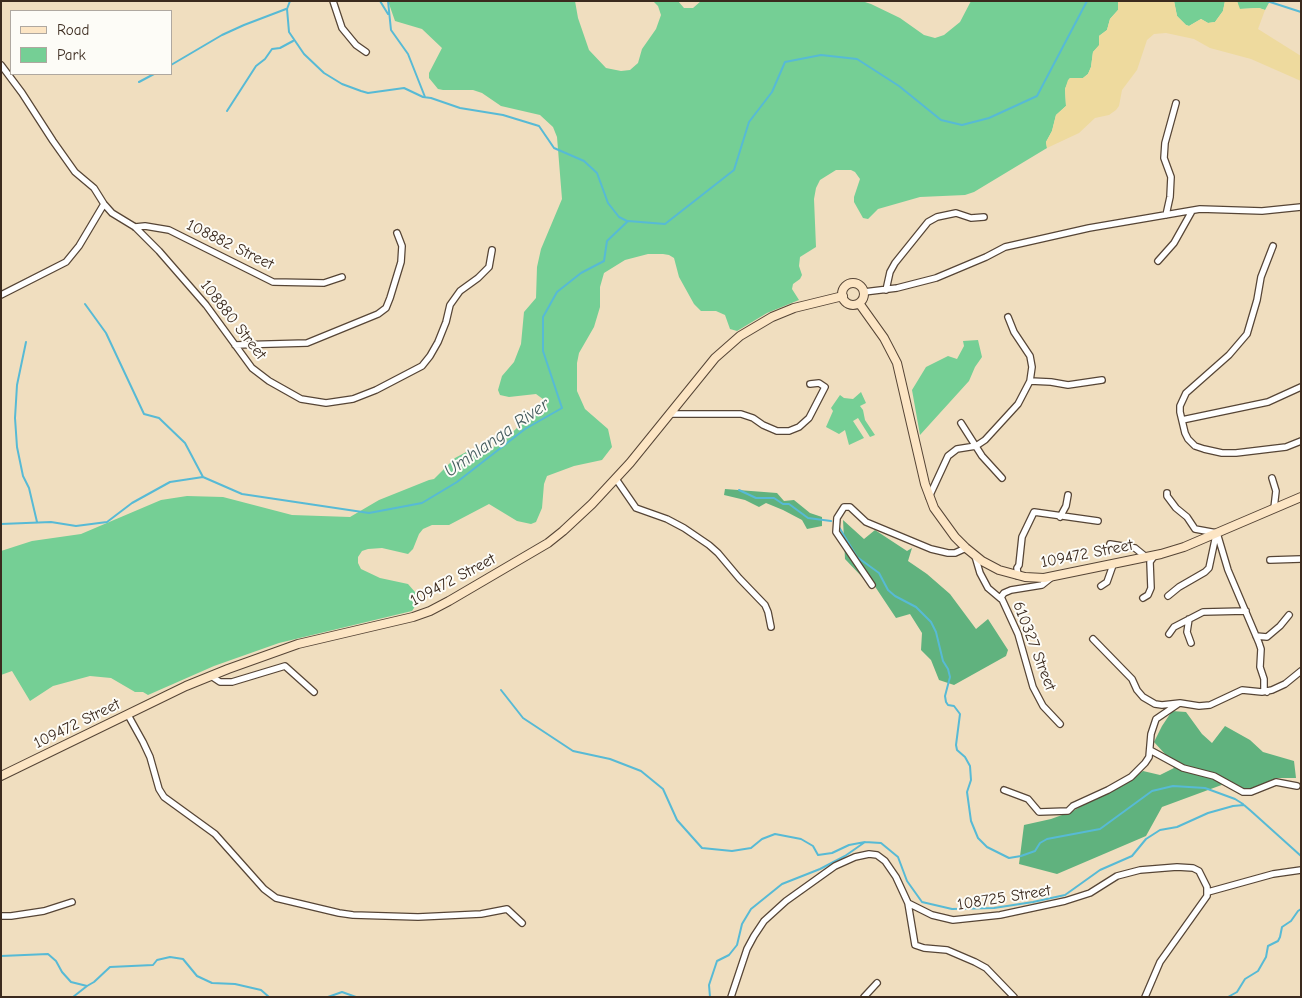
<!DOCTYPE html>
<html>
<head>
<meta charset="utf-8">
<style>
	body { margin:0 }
	#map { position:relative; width:1302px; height:998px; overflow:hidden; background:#f0debf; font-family:"Comic Neue",sans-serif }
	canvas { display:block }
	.frame { position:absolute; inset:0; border:2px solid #3b2a1e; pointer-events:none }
	.legend { position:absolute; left:10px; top:10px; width:162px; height:65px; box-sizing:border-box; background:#fdfcf7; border:1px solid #afa8a0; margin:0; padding:6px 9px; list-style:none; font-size:15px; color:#3b2a1e }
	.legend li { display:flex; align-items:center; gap:10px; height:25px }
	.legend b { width:25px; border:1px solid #afa8a0 }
</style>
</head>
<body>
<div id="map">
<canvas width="1302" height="998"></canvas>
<div class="frame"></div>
<ul class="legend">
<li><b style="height:6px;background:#fce5c4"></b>Road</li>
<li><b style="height:14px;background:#75cf95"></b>Park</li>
</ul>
</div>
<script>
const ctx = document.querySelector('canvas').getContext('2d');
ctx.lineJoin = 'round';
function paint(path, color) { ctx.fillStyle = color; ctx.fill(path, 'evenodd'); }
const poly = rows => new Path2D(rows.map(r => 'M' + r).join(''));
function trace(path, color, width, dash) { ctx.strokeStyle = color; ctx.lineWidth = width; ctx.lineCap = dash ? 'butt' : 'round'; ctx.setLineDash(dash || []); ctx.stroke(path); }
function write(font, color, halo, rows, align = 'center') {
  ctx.font = font + ' "Comic Neue",sans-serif'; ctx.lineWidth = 4; ctx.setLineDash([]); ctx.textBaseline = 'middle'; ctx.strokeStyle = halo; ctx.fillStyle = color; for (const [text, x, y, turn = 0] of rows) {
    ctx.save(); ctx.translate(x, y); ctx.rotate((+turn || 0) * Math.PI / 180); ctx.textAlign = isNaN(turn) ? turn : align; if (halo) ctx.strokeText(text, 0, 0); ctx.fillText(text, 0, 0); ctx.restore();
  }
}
paint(poly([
	[388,1,575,1,578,18,589,50,606,68,621,71,630,70,638,63,642,49,656,29,661,15,658,6,653,1,678,1,684,8,693,8,701,1,862,1,871,4,900,18,924,35,935,38,944,35,960,22,971,1,1118,1,1118,10,1110,19,1107,30,1099,36,1100,45,1093,52,1091,67,1088,74,1083,78,1070,78,1065,89,1066,106,1056,115,1052,131,1046,142,1047,148,974,192,965,195,920,197,878,209,868,219,863,218,854,202,854,197,860,179,855,172,851,170,836,170,820,180,816,188,814,199,816,247,800,257,799,266,802,275,800,279,793,284,792,289,799,300,767,313,737,331,730,329,725,315,716,311,701,311,694,304,679,277,674,258,669,255,663,254,648,254,625,260,604,273,600,287,600,307,594,327,579,353,577,363,577,391,585,409,608,429,612,447,602,460,574,466,547,476,544,484,542,508,536,522,531,524,517,521,489,504,449,525,432,525,423,529,419,534,413,549,408,554,382,548,368,549,362,551,358,557,358,563,361,569,380,578,408,584,415,592,418,602,412,611,279,643,214,666,148,695,143,692,135,692,111,678,90,676,53,686,30,701,12,671,1,675,1,551,32,541,81,534,161,500,187,496,223,497,292,515,350,517,379,500,429,480,434,479,455,458,468,451,498,446,518,427,546,408,547,402,536,394,509,397,500,395,498,390,502,376,514,362,521,344,524,312,536,298,537,267,541,249,562,199,557,137,553,127,540,115,501,106,482,93,473,90,443,90,438,89,429,78,429,73,442,48,422,29,395,21],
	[1174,1,1225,1,1223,11,1215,22,1208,23,1201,19,1189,26,1186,25,1177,16],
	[1237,1,1270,1,1265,10,1259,8,1239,9],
	[978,340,982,357,975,367,969,381,920,435,912,390,926,367,948,356,957,359,964,346,963,341],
	[861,392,866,403,860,406,863,410,865,420,875,435,870,437,858,418,853,421,864,438,849,445,845,430,839,434,826,427,833,411,831,408,840,395,844,398,853,399]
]), '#75cf95');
paint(poly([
	[725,489,777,493,784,501,794,500,810,513,822,517,822,526,807,529,802,520,783,510,766,503,759,507,745,500,724,495],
	[843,520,864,539,875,530,907,551,912,548,908,561,927,574,950,594,976,629,988,619,1008,650,1006,656,954,685,939,680,931,660,921,650,922,633,910,614,896,618,874,585,864,579,845,559],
	[1172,711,1186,712,1202,734,1212,743,1225,726,1250,740,1263,752,1294,761,1296,778,1277,778,1245,792,1227,783,1162,807,1146,836,1057,874,1019,864,1024,825,1051,819,1073,811,1090,801,1122,786,1143,771,1160,775,1174,768,1165,754,1154,742,1162,726]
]), '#60b27e');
paint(poly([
	[1118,1,1174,1,1177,16,1186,25,1189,26,1201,19,1208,23,1215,22,1223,11,1225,1,1237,1,1240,9,1259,8,1265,10,1258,29,1301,56,1301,81,1251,59,1210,48,1194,39,1166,33,1154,34,1147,40,1137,70,1122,90,1119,106,1116,110,1109,115,1095,118,1079,133,1047,148,1046,142,1052,131,1056,115,1066,106,1065,89,1068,80,1070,78,1083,78,1088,74,1091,67,1093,52,1099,45,1099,36,1107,30,1110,19,1118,10]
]), '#eeda9e');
trace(poly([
	[290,1,287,9,289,32,304,54,324,73,342,84,361,91,368,93,404,88,423,97,431,98,460,108,503,115,539,126,554,148,584,161,597,173,608,203,619,217,627,221],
	[380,1,388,14],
	[388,1,391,30,408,54,425,97],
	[1267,1,1301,12],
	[171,65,222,35,244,25,286,9],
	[139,82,154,74],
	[227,111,256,66,265,59,272,49,280,48,293,41],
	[85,304,106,333,144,414,159,418,185,443,203,477],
	[26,342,17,385,15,418,17,447,23,476,29,488,37,522],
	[739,490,756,498,774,498,783,504,789,504,808,518,831,521],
	[1,524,51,522,76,526,107,522,132,503,170,482,203,477,242,494,369,513,422,503,457,482,525,429,562,408,543,351,543,317,557,292,581,273,604,261,607,241,628,221,665,224,734,170,749,122,772,92,785,62,821,55,857,59,899,86,941,120,962,125,989,118,1037,96,1087,1],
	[839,527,857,557,879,573,888,590,895,596,916,607,931,622,936,632,943,661,948,669,950,677,945,696,946,702,948,705,954,706,960,714,956,745,957,750,965,757,970,766,971,780,967,792,971,821,978,838,987,847,1009,858,1021,856,1035,851,1040,843,1047,839,1100,829,1152,791,1173,786,1205,788,1235,799,1243,804],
	[501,690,523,718,573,751,610,759,641,771,663,789,677,820,702,848,732,851,751,848,762,839,775,834,801,839,813,846,818,855,832,853,849,845,865,842],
	[1,956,48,954,56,961,62,972,71,982,87,986,94,982,110,967,153,965,157,960,170,957,183,959,197,976,212,983,235,984,261,990,269,997],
	[73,997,87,986],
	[328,997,342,992,356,997],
	[710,997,709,985,717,961,729,955,737,945,742,924,751,909,782,884,820,869,845,856,865,842,881,843,898,857,907,881,922,902,952,909,994,908,1033,902,1065,895,1100,870,1132,856,1146,839,1160,830,1177,827,1208,813,1233,806,1244,805,1251,811,1301,856],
	[1228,997,1237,992,1245,979,1258,971,1266,957,1268,946,1278,941,1280,937,1282,927,1291,921,1298,911,1301,909]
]), '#57bad5', 2);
const street = poly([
	[333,1,342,28,356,45,366,52],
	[1,65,22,93,53,141,75,172,94,188,104,204,112,213,135,227,159,251,206,305,252,368,269,381,301,399,326,403,353,399,376,390,422,366,430,356,438,342,446,322,450,305,460,291,478,278,489,267,492,250],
	[1166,215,1170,197,1171,177,1164,158,1165,143,1176,103],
	[135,227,145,226,169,230,273,282,324,283,342,277],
	[1273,246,1261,277,1257,300,1247,334,1229,355,1186,393,1180,406,1180,412,1185,433,1188,439,1195,446,1204,449,1222,453,1236,453,1286,447,1301,441],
	[1158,261,1174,243,1192,211],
	[886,290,890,272,895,263,928,222,937,217,956,213,971,218,984,217],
	[864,292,897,288,936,278,986,257,1005,247,1089,228,1200,209,1262,211,1301,207],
	[1,295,66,262,79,246,104,204],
	[235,345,307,343,378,314,386,308,390,298,401,262,402,246,397,233],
	[1030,381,1051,382,1068,385,1102,380],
	[670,414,741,414,753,418,763,425,777,431,789,431,799,427,809,418,825,387,819,383,810,384],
	[1182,420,1268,402,1301,387],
	[961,423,982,456,1002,478],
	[1272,478,1276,491,1274,508],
	[616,479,636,508,667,519,684,528,709,545,718,553,739,578,765,605,768,612,771,627],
	[1167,493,1167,496,1176,508,1187,517,1195,529,1217,533],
	[929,497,948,456,957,449,976,446,985,440,1018,404,1030,381,1032,367,1030,356,1014,332,1008,317],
	[1060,517,1066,506,1068,495],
	[1217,533,1228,570,1259,643,1261,649,1260,667,1264,679,1264,689,1267,692],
	[1110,544,1135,548,1146,557],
	[975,556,980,573,988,588,1001,599],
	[1270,560,1301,559],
	[1018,576,1017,568,1019,565,1022,537,1034,512,1098,521],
	[1052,577,1042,585,1011,590,1004,593,1001,597,1018,634,1033,687,1043,706,1060,724],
	[872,585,836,532,837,518,844,507,850,507,866,522,931,549,948,553,955,553,966,548],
	[1101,586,1107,582,1113,565],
	[1168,596,1179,587,1205,572,1209,568,1216,535],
	[1143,598,1148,595,1151,588,1150,562,1155,555],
	[1189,619,1187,632,1191,643],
	[1169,634,1174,627,1203,612,1246,611],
	[1256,636,1267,637,1280,626,1289,615],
	[1093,639,1132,679,1137,690,1143,697,1155,704,1162,705,1180,703,1199,706,1210,705,1242,690,1262,692,1272,690,1285,684,1301,671],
	[211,676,220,682,232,682,285,666,314,692],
	[128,715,143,742,150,757,159,789,164,797,215,834,264,889,276,898,339,913,353,915,418,917,481,914,507,909,522,923],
	[1150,750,1183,768,1214,776,1243,792,1251,792,1276,782,1297,786],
	[1004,790,1028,799,1039,812,1068,811,1073,806,1108,790,1131,777,1145,763,1149,757,1151,734,1156,719,1178,704],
	[1208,892,1273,874,1301,870],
	[908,903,915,945,924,948,947,950,975,962,986,968,1014,997],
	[1,916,11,916,44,911,72,902],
	[731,997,747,949,754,936,764,921,786,901,835,866,855,857,869,854,877,855,885,861,896,877,908,903,932,915,953,920,1000,915,1065,901,1090,893,1117,876,1140,870,1177,867,1193,868,1199,871,1207,887,1207,896,1160,962,1145,997],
	[864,997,877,983]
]);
const secondary = poly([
	'842 294a11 11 0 1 1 22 0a11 11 0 1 1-22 0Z',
	[859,303,884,338,897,363,925,484,934,508,955,537,966,548,982,561,999,570,1025,577,1044,578,1161,554,1184,547,1301,497],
	[1,776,186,686,228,669,298,644,413,617,430,611,449,601,548,543,563,531,592,504,630,463,715,358,740,336,772,317,794,308,843,296]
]);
trace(street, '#564536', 8);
trace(secondary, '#564536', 10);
trace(street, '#fff', 5.5);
trace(secondary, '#fce5c4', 8);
write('16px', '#3b2a1e', '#fdfcf7', [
	["108882 Street",230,245,26],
	["108880 Street",233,320,52],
	["109472 Street",1087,554,-11],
	["109472 Street",453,580,-28],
	["610327 Street",1034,646,69],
	["109472 Street",77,724,-26],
	["108725 Street",1004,898,-9]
]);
write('italic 18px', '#455c5e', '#fdfcf7', [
	["Umhlanga River",497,438,-35]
]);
</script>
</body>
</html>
